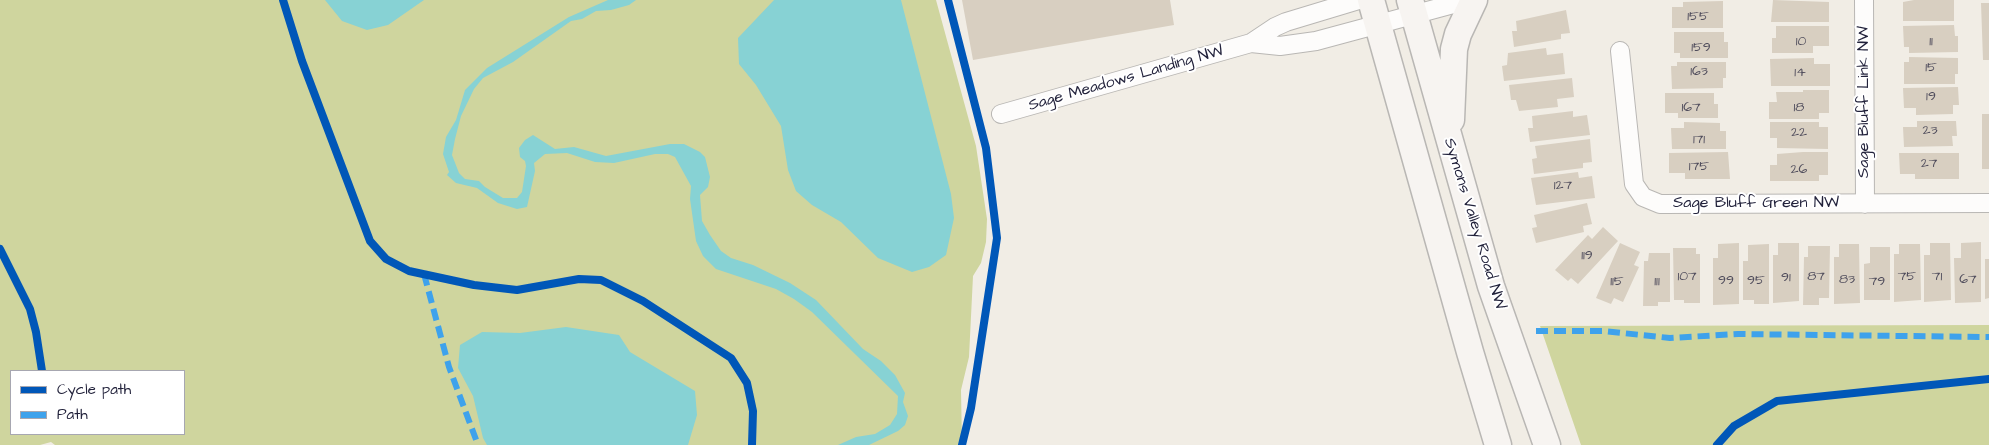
<!DOCTYPE html>
<html>
<head>
<meta charset="utf-8">
<style>
	body { margin:0 }
	#map { position:relative; width:1989px; height:445px; overflow:hidden; background:#f1ede5; font-family:"Architects Daughter",sans-serif }
	canvas { display:block }
	.legend { position:absolute; left:10px; top:370px; width:175px; height:65px; box-sizing:border-box; background:#fff; border:1px solid #a7a7b1; margin:0; padding:6px 9px; list-style:none; font-size:15px; color:#22223b }
	.legend li { display:flex; align-items:center; gap:10px; height:25px }
	.legend b { width:25px; border:1px solid #a7a7b1 }
</style>
</head>
<body>
<div id="map">
<canvas width="1989" height="445"></canvas>
<ul class="legend">
<li><b style="height:6px;background:#0057b8"></b>Cycle path</li>
<li><b style="height:6px;background:#3ea2ec"></b>Path</li>
</ul>
</div>
<script>
const ctx = document.querySelector('canvas').getContext('2d');
ctx.lineJoin = 'round';
function paint(path, color) { ctx.fillStyle = color; ctx.fill(path, 'evenodd'); }
const poly = rows => new Path2D(rows.map(r => 'M' + r).join(''));
function trace(path, color, width, dash) { ctx.strokeStyle = color; ctx.lineWidth = width; ctx.lineCap = dash ? 'butt' : 'round'; ctx.setLineDash(dash || []); ctx.stroke(path); }
function write(font, color, halo, rows, align = 'center') {
  ctx.font = font + ' "Architects Daughter",sans-serif'; ctx.lineWidth = 4; ctx.setLineDash([]); ctx.textBaseline = 'middle'; ctx.strokeStyle = halo; ctx.fillStyle = color; for (const [text, x, y, turn = 0] of rows) {
    ctx.save(); ctx.translate(x, y); ctx.rotate((+turn || 0) * Math.PI / 180); ctx.textAlign = isNaN(turn) ? turn : align; if (halo) ctx.strokeText(text, 0, 0); ctx.fillText(text, 0, 0); ctx.restore();
  }
}
paint(poly([
	[0,0,936,0,976,146,987,219,986,242,981,263,973,276,969,357,961,390,962,445,55,445,51,442,40,445,0,445],
	[11,371,184,371,184,434,11,434],
	[1989,325,1989,445,1581,445,1540,326]
]), '#cfd59e');
paint(poly([
	[325,0,424,0,388,25,367,30,342,21],
	[608,0,636,0,629,5,611,10,596,11,582,19,571,21,513,62,483,78,474,89,461,116,455,139,452,155,459,173,465,179,479,181,485,187,503,198,517,198,522,192,526,166,525,161,520,157,519,148,525,140,533,135,555,149,574,147,606,156,670,144,684,144,700,152,705,157,710,177,708,187,700,195,702,221,710,235,721,251,731,258,753,265,790,283,816,300,863,349,881,361,895,375,905,393,903,402,908,416,905,425,898,431,869,445,838,445,856,437,875,434,890,425,897,414,898,396,812,312,794,299,776,289,716,269,703,256,696,241,690,199,691,186,675,157,668,154,655,154,614,163,595,162,567,153,545,154,534,163,535,171,527,207,517,209,498,203,477,188,456,183,447,175,449,172,443,154,446,137,456,120,465,90,487,68,569,17],
	[774,0,901,0,951,194,954,218,946,255,929,267,912,272,878,258,841,222,812,205,796,191,788,170,781,126,756,85,739,64,738,38],
	[566,327,619,335,630,352,695,391,697,415,688,445,487,445,483,438,473,396,458,368,460,345,482,332,520,333]
]), '#87d2d4');
paint(poly([
	[962,0,1170,0,1174,25,973,60],
	[1773,0,1829,2,1829,22,1771,22],
	[1914,0,1954,0,1954,21,1903,21,1903,2],
	[1723,1,1723,28,1672,28,1672,7,1683,7,1683,2],
	[1981,3,1989,3,1989,60,1983,60],
	[1566,10,1570,33,1561,34,1561,39,1514,47,1512,31,1517,31,1516,21],
	[1954,25,1955,36,1958,36,1958,52,1909,53,1909,47,1904,47,1903,26],
	[1776,26,1829,26,1829,46,1813,46,1813,53,1772,53,1772,38,1776,38],
	[1674,32,1724,32,1724,42,1728,42,1728,58,1680,58,1680,53,1674,53],
	[1546,48,1547,55,1563,53,1565,74,1504,81,1502,66,1507,65,1508,53],
	[1909,57,1958,58,1958,74,1955,74,1955,84,1904,84,1904,62,1909,62],
	[1814,58,1814,64,1830,64,1830,86,1771,86,1770,59],
	[1677,62,1726,62,1726,78,1723,78,1723,88,1672,89,1671,66,1677,66],
	[1572,78,1574,97,1557,99,1558,107,1519,111,1516,100,1511,100,1509,85],
	[1958,87,1959,105,1953,105,1953,114,1916,115,1916,108,1904,108,1903,88],
	[1803,90,1829,90,1829,113,1819,113,1819,119,1769,119,1769,102,1777,102,1776,92,1803,92],
	[1665,93,1714,93,1714,104,1718,104,1718,118,1678,118,1678,113,1665,113],
	[1573,111,1573,117,1587,115,1590,135,1530,142,1528,128,1533,128,1532,116],
	[1982,114,1989,114,1989,169,1982,169],
	[1917,121,1956,121,1957,136,1952,136,1953,146,1904,147,1903,127,1917,127],
	[1684,122,1720,123,1720,131,1726,131,1726,149,1672,149,1671,128,1684,128],
	[1770,122,1819,122,1819,127,1828,127,1828,149,1777,148,1777,138,1770,138],
	[1590,139,1592,162,1583,163,1583,168,1534,174,1532,159,1537,158,1535,146],
	[1728,152,1730,179,1685,179,1685,173,1669,173,1669,153],
	[1803,152,1828,152,1828,175,1819,175,1819,181,1770,181,1770,165,1777,165,1777,154],
	[1899,153,1959,153,1959,179,1915,179,1915,174,1900,174],
	[1578,172,1579,178,1592,176,1595,198,1536,205,1531,178],
	[1587,203,1592,224,1583,226,1584,232,1536,243,1532,228,1537,227,1534,215],
	[1603,227,1618,241,1578,284,1571,278,1568,281,1555,270,1588,235,1592,239],
	[1981,242,1981,302,1955,303,1954,258,1961,258,1961,243],
	[1620,243,1640,252,1634,265,1639,267,1623,302,1614,298,1611,304,1596,298],
	[1739,243,1739,304,1713,305,1713,258,1718,258,1718,244],
	[1778,243,1799,243,1799,301,1773,303,1773,255,1778,255],
	[1930,243,1950,243,1951,300,1924,302,1924,255,1930,255],
	[1769,244,1769,304,1754,304,1754,300,1743,300,1743,261,1748,261,1748,245],
	[1839,244,1859,244,1860,303,1834,304,1834,257,1839,257],
	[1899,244,1920,244,1921,300,1894,302,1894,254,1899,254],
	[1808,246,1830,246,1829,298,1819,298,1819,305,1803,305,1804,257,1808,257],
	[1870,247,1890,247,1890,300,1864,300,1864,264,1870,263],
	[1673,248,1696,248,1696,254,1700,254,1700,303,1684,303,1684,300,1674,300],
	[1649,253,1670,253,1670,302,1658,302,1658,306,1643,306,1644,261,1648,261],
	[1985,259,1989,259,1989,298,1985,299]
]), '#d8cfc1');
const street = poly([
	[1864,0,1865,204],
	[1251,43,1280,46,1316,41,1468,0],
	[1620,51,1634,184,1643,197,1660,204,1989,203],
	[1001,114,1251,43,1275,27,1286,22,1359,0]
]);
const secondary = poly([
	[1371,0,1470,352,1498,445],
	[1410,0,1491,286,1547,445],
	[1451,120,1454,49,1458,34,1474,0]
]);
trace(street, '#b9b7b4', 20);
trace(secondary, '#b9b7b4', 29);
trace(street, '#fdfcfb', 18);
trace(secondary, '#f7f4f1', 26);
trace(poly([
	[424,274,449,367,478,445],
	[1536,331,1603,331,1670,338,1738,334,1989,337]
]), '#3ea2ec', 6, [12, 6]);
trace(poly([
	[283,0,302,61,370,241,386,259,409,271,474,285,517,290,579,279,601,280,643,301,731,358,747,383,753,411,752,445],
	[948,0,986,148,997,238,971,408,962,445],
	[0,249,30,309,36,332,42,371],
	[1717,445,1734,426,1777,401,1989,379]
]), '#0057b8', 8);
write('14px', '#504d5c', null, [
	["155",1698,17],
	["10",1801,42],
	["11",1931,42],
	["159",1701,48],
	["15",1931,68],
	["163",1699,72],
	["14",1800,73],
	["19",1931,97],
	["167",1691,108],
	["18",1799,108],
	["23",1930,131],
	["22",1799,133],
	["171",1699,140],
	["27",1929,164],
	["175",1699,167],
	["26",1799,170],
	["127",1563,186],
	["119",1587,256],
	["107",1687,277],
	["87",1816,277],
	["75",1907,277],
	["71",1937,277],
	["91",1786,278],
	["83",1847,280],
	["67",1968,280],
	["99",1726,281],
	["95",1756,281],
	["115",1617,282],
	["111",1657,282],
	["79",1877,282]
]);
write('16px', '#22223b', '#fff', [
	["Sage Meadows Landing NW",1126,79,-16],
	["Sage Bluff Link NW",1865,102,-90],
	["Sage Bluff Green NW",1756,204],
	["Symons Valley Road NW",1474,224,73]
]);
</script>
</body>
</html>
